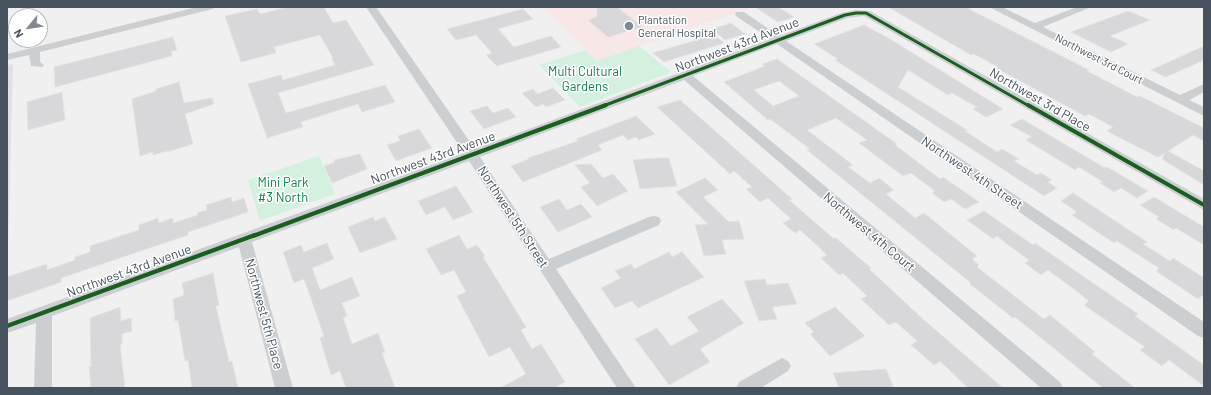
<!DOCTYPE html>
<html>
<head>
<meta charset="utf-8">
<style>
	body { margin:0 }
	#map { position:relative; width:1211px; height:395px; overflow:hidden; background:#f1f0f0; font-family:Barlow,sans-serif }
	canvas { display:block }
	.frame { position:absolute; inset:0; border:8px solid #46525e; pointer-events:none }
	.north { position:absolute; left:8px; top:8px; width:40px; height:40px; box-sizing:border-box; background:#fff; border:1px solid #b5babf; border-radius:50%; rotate:240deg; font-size:11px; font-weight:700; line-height:16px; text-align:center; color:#46525e }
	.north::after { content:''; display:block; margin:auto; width:14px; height:18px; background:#828991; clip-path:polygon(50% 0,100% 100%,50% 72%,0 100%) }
</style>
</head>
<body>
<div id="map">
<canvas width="1211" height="395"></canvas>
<div class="frame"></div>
<div class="north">N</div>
</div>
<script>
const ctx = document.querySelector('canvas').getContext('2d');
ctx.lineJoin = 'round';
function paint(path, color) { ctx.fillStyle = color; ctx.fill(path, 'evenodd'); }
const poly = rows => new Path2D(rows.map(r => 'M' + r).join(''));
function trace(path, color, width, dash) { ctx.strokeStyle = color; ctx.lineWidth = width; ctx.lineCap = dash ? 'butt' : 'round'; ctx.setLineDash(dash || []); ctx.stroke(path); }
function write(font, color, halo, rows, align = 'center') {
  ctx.font = font + ' Barlow,sans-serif'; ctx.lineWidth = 3; ctx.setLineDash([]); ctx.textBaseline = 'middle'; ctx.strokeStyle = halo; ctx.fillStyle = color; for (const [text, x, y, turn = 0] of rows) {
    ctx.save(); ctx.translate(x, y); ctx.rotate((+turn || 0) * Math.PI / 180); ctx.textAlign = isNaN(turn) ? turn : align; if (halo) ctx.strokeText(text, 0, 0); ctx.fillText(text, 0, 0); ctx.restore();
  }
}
paint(poly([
	[13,64,8,250,7,251,7,65]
]), '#e2e1e2');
paint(poly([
	[542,7,754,7,596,61]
]), '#f7e8e7');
paint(poly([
	[639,46,671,72,580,107,539,65,585,50,596,61],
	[319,156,335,194,260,221,248,180]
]), '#d4f1df');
const building = poly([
	[288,7,324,7,333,23,346,20,374,65,278,93,286,113,385,85,395,102,362,112,358,104,301,122,303,127,267,138,248,84,281,75,283,80,335,65,332,59,333,58,320,35,274,47,276,53,241,62,225,16,257,9,260,14,288,7],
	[597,7,617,7,642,27,608,37,588,20,597,17,597,7],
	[755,7,778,7,794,17,778,22,755,7],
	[888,7,965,7,1089,70,1087,71,1137,97,1140,96,1204,128,1204,141,1193,135,1168,151,1204,171,1204,185,1162,159,1165,153,1158,157,1124,140,1107,131,1113,127,1089,114,1085,116,996,68,998,67,974,54,971,55,888,7],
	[523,9,533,19,498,29,514,47,551,36,561,47,497,66,486,55,492,53,476,35,456,40,447,29,523,9],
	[1128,11,1150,20,1110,36,1128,44,1111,52,1071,32,1128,11],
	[731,23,745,34,725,40,712,29,731,23],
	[864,25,890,39,1003,109,986,117,973,109,977,107,952,93,948,95,908,70,898,87,967,130,965,131,997,152,1002,149,1019,159,1014,161,1037,175,1041,173,1052,180,1048,182,1057,188,1044,196,835,60,838,59,814,44,864,25],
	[714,35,724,43,664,62,653,53,714,35],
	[173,37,177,50,171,51,172,56,55,87,54,67,173,37],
	[1204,46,1204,60,1166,77,1151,70,1204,46],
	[777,59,897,144,895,145,940,179,943,177,979,202,965,209,951,199,944,202,932,193,935,191,911,173,903,176,859,143,867,140,836,118,807,130,853,165,848,167,870,183,879,178,894,190,886,194,915,218,924,213,977,256,972,259,979,265,977,267,1044,319,1050,315,1095,352,1092,354,1135,388,1103,388,1015,317,1013,318,970,284,971,283,807,150,810,149,770,119,768,120,724,82,765,66,762,64,777,59],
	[779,81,799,96,773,106,754,90,779,81],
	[179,82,184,103,212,98,214,104,185,114,193,144,167,152,167,151,153,155,153,152,140,156,132,99,156,91,156,89,179,82],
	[553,88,565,100,546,107,543,104,536,107,522,93,533,89,537,94,553,88],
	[62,92,65,120,28,130,27,102,62,92],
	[680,100,792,199,789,200,834,239,836,238,871,268,869,269,924,320,1003,388,968,388,940,361,934,365,911,345,917,341,896,322,889,325,861,299,867,296,843,273,839,275,821,258,827,255,819,247,800,230,795,233,783,223,791,219,768,198,760,202,746,189,752,187,734,171,730,174,657,107,680,100],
	[487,106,493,113,508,108,516,117,484,129,470,111,487,106],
	[636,116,655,134,639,140,636,137,628,140,623,135,598,145,602,150,523,182,511,166,529,159,528,158,578,141,576,139,636,116],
	[1022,119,1105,168,1107,167,1148,191,1137,198,1121,188,1114,192,1100,183,1103,182,1079,167,1075,170,1026,140,1032,137,1010,125,1022,119],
	[419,129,432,148,396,161,387,145,400,141,398,136,419,129],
	[360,154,367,169,332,183,324,166,335,162,334,160,360,154],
	[658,158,669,158,677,186,640,189,633,160,658,158],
	[591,164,603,178,613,174,628,191,597,206,581,187,590,183,575,165,591,164],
	[705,178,718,190,703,197,729,222,739,221,744,239,722,240,726,254,704,256,695,225,708,224,676,192,705,178],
	[456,186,473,212,453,220,445,207,426,215,418,201,456,186],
	[1073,193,1147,242,1143,244,1170,261,1173,258,1204,278,1204,294,1198,299,1156,271,1159,268,1117,241,1114,243,1072,215,1077,212,1061,201,1073,193],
	[231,197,232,202,244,198,248,212,188,232,188,235,61,278,61,282,7,301,7,277,47,264,47,270,75,260,75,257,90,252,90,246,139,230,139,225,158,218,159,223,173,218,173,223,198,215,197,213,207,210,206,205,231,197],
	[1154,197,1204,227,1204,245,1176,228,1174,230,1156,219,1159,217,1140,205,1154,197],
	[559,199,567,210,581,204,592,217,558,232,540,207,559,199],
	[984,211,1033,245,1035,243,1138,314,1135,316,1204,365,1204,386,1169,360,1162,366,1140,350,1145,347,1084,305,1089,301,1075,290,1048,270,1041,275,1025,263,1029,260,1007,244,997,236,993,239,967,220,984,211],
	[373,217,375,221,385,217,397,239,360,253,348,227,373,217],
	[459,235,467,249,477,245,485,256,483,257,526,327,521,330,532,349,541,344,565,382,554,388,500,388,526,374,510,347,489,357,457,296,466,292,454,270,441,275,426,249,459,235],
	[327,243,334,259,312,268,320,290,352,277,360,296,342,303,347,316,343,318,352,344,378,333,385,352,382,353,395,388,346,388,340,371,331,375,320,338,324,336,304,279,294,283,283,252,301,245,304,252,327,243],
	[669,252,672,257,682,252,704,277,638,308,632,301,615,308,601,288,621,278,615,271,631,264,634,269,669,252],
	[213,273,219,305,216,306,229,362,232,361,238,388,192,388,188,360,185,361,178,320,175,321,173,299,184,295,182,283,213,273],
	[765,279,767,285,788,283,797,304,772,307,777,319,759,321,744,281,765,279],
	[722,299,744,323,700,349,710,362,669,385,635,339,657,328,671,346,699,331,687,317,722,299],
	[120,307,121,321,131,318,132,331,122,334,122,344,120,345,125,388,91,388,89,367,91,366,90,318,120,307],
	[835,307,865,336,830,356,810,334,814,332,805,323,835,307],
	[886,369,894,388,839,388,833,373,886,369]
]);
paint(building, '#d8d8da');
trace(building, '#e2e2e3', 1);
paint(poly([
	[197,7,214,7,213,9,40,52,40,62,44,65,42,67,31,66,29,55,7,60,7,54,197,7],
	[366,7,376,7,475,149,770,39,736,16,735,14,736,12,744,12,779,36,841,13,856,10,870,11,1204,199,1204,210,864,16,847,18,786,41,1204,322,1204,338,1198,336,777,44,693,76,1060,382,1063,388,1041,388,684,80,480,157,549,259,649,217,654,216,659,217,661,221,659,225,556,269,636,388,617,388,469,161,252,242,293,388,275,388,239,247,52,316,52,388,34,388,36,323,7,333,7,319,464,153,366,7],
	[989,7,1002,7,1035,23,1077,7,1091,7,1043,27,1180,95,1204,84,1204,92,1189,100,1204,107,1204,116,989,7],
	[782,358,788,361,791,366,788,371,761,388,736,388,739,382,782,358]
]), '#cccfd1');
trace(poly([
	[603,106,845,15,856,13,866,13,1029,106]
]), '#1b5e20', 3);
trace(poly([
	[1028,105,1204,205],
	[253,236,606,105]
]), '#1b5e20', 4);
trace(poly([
	[7,326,255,235]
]), '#1b5e20', 4.5);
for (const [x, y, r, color] of [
	[629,26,5,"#828991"]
]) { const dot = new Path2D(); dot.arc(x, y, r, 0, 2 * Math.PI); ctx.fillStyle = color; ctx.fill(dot); trace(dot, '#fff', 1.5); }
write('11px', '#46525e', '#fff', [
	["Plantation",638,20],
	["General Hospital",638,33]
], 'left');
write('11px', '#46525e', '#fff', [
	["Northwest 3rd Court",1099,59,27]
]);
write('13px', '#46525e', '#fff', [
	["Northwest 43rd Avenue",737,45,-21],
	["Northwest 3rd Place",1040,100,30],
	["Northwest 43rd Avenue",433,158,-20],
	["Northwest 4th Street",972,173,34],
	["Northwest 5th Street",513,217,57],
	["Northwest 4th Court",869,232,40],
	["Northwest 43rd Avenue",129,271,-20],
	["Northwest 5th Place",264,314,75]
]);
write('13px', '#13834d', '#fff', [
	["Multi Cultural",585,72],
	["Gardens",585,87],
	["Mini Park",283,183],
	["#3 North",283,198]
]);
</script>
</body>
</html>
